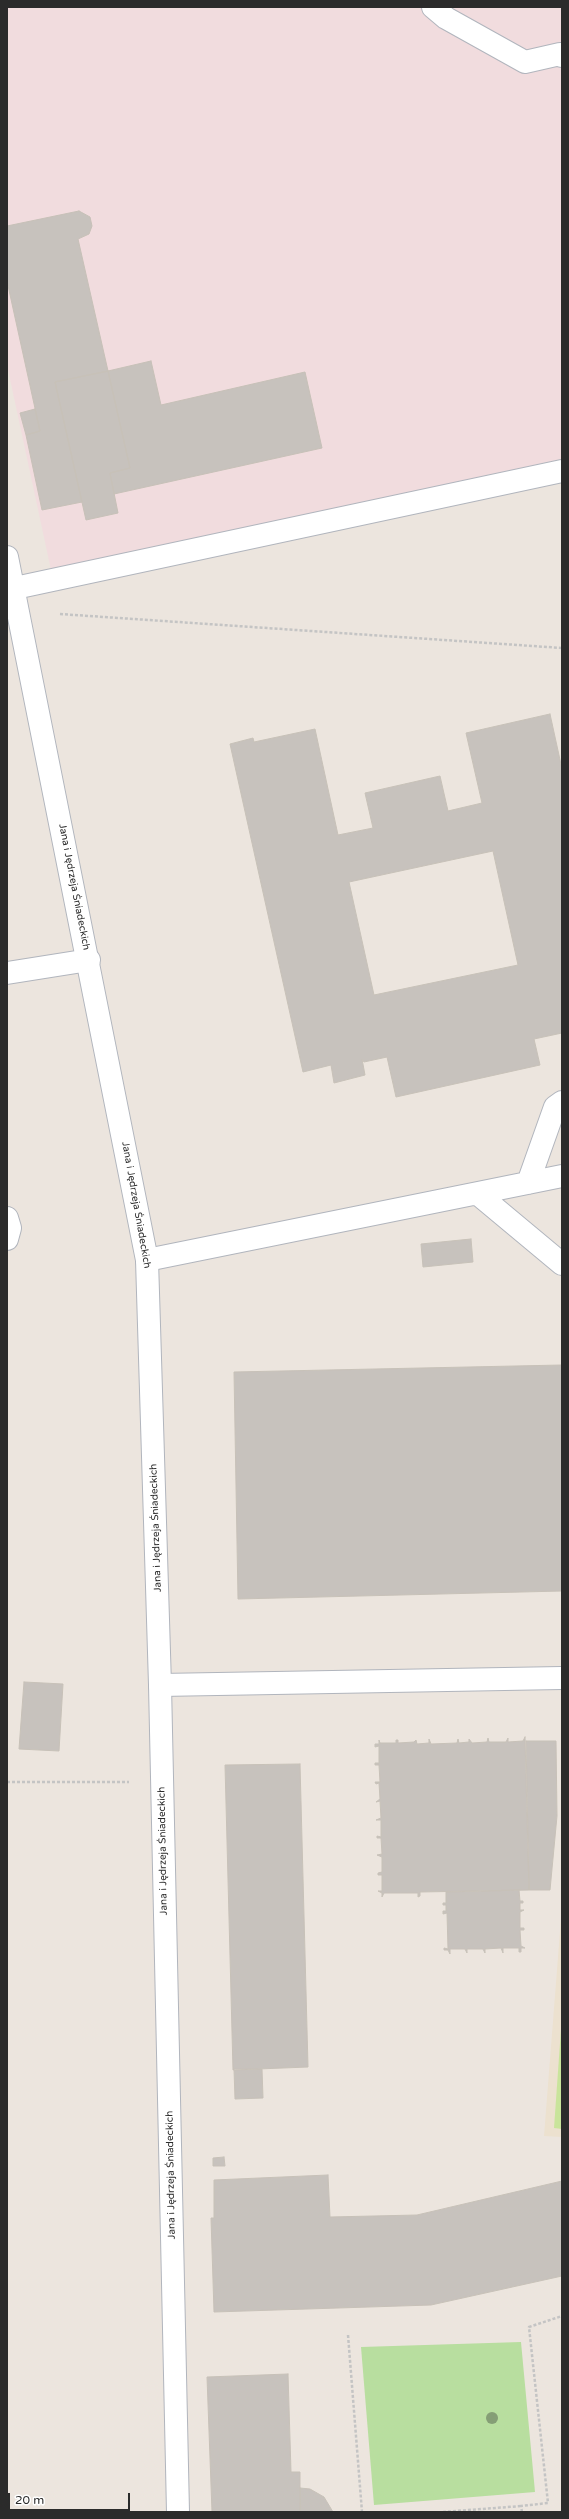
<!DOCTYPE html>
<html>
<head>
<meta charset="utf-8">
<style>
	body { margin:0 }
	#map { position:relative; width:569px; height:2519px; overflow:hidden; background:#ece5de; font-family:"Varela Round",sans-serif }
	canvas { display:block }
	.frame { position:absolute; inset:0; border:8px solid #2b2b2b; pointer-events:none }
	.scale { position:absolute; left:8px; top:2493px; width:122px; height:18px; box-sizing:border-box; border:2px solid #2b2b2b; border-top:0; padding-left:5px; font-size:12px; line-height:14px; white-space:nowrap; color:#2b2b2b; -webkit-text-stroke:3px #fff; paint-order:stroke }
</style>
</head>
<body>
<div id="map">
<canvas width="569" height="2519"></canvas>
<div class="frame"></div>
<div class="scale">20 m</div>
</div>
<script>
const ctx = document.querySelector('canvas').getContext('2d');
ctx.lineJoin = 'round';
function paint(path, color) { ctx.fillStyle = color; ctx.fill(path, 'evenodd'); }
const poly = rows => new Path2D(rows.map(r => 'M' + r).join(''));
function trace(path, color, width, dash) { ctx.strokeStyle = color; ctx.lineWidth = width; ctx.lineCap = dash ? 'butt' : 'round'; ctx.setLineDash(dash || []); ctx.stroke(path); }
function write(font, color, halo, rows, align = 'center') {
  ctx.font = font + ' "Varela Round",sans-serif'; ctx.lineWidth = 3.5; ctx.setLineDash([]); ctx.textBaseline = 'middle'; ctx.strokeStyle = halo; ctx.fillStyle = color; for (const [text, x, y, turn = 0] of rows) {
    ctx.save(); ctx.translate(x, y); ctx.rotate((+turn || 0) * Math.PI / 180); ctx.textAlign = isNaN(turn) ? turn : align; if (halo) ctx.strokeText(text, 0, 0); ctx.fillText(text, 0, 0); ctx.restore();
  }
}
paint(poly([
	[562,1906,562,2137,544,2136]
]), '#ece1cf');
paint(poly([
	[7,7,562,7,562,459,51,570,7,365]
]), '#f1dcde');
paint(poly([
	[521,2342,535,2492,374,2505,361,2347]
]), '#b8de9f');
paint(poly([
	[562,2015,562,2129,554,2128]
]), '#c9e49b');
const building = poly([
	[79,211,90,217,92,226,89,234,78,239,108,371,55,382,82,502,42,510,26,435,40,431,7,281,7,226,79,211],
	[151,361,161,405,305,372,322,448,114,494,110,473,130,468,108,371,151,361],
	[108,371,130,468,110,473,118,513,86,520,55,382,108,371],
	[35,409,40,431,26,435,20,413,35,409],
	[550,714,562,769,562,1033,534,1039,540,1065,396,1097,387,1057,364,1062,362,1059,365,1075,334,1083,331,1065,303,1072,230,744,253,738,254,742,315,729,338,835,373,828,365,793,440,776,448,811,482,803,466,733,550,714],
	[493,851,518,965,374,995,349,882,493,851],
	[471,1239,473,1262,423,1267,421,1244,471,1239],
	[562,1365,562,1591,238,1599,234,1372,562,1365],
	[24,1682,63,1684,59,1751,19,1749,24,1682],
	[525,1737,529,1890,420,1892,420,1896,418,1897,418,1893,384,1893,382,1897,382,1893,378,1891,382,1891,382,1875,378,1875,378,1873,382,1872,382,1857,377,1855,382,1854,381,1838,377,1838,377,1836,381,1837,381,1820,376,1820,381,1818,380,1801,376,1802,380,1799,379,1783,376,1784,375,1782,380,1782,379,1765,375,1765,375,1763,379,1763,379,1746,375,1747,375,1744,379,1744,379,1740,380,1743,396,1743,396,1740,398,1740,398,1743,414,1742,416,1740,417,1744,429,1743,429,1739,431,1744,457,1743,458,1739,459,1743,469,1742,469,1739,472,1743,487,1742,488,1738,489,1742,506,1742,508,1738,508,1742,523,1741,525,1737],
	[526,1741,556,1741,557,1816,550,1890,529,1890,526,1741],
	[300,1764,308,2067,233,2070,225,1765,300,1764],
	[519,1890,520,1901,523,1901,523,1903,520,1903,520,1910,524,1910,520,1912,520,1928,524,1928,524,1930,520,1930,521,1946,525,1948,521,1948,521,1952,519,1952,519,1948,503,1948,503,1953,501,1948,485,1949,485,1953,483,1949,467,1949,467,1953,465,1949,450,1949,450,1954,448,1950,444,1950,444,1948,448,1949,447,1913,443,1914,443,1911,446,1911,446,1905,443,1905,443,1903,446,1903,446,1892,519,1890],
	[234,2069,262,2069,263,2098,235,2099,234,2069],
	[224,2157,225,2166,213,2166,213,2158,224,2157],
	[328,2175,330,2217,417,2215,562,2181,562,2276,431,2305,214,2312,211,2218,214,2218,214,2180,328,2175],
	[288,2374,291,2472,300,2472,300,2512,212,2512,207,2377,288,2374],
	[300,2488,310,2489,324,2497,333,2512,300,2512,300,2488]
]);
paint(building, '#c7c2bd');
trace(building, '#c7c1b8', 1);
const service = poly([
	[433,7,446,18,525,62,560,54,562,56],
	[15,588,562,471],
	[7,973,89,960],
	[528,1183,555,1107,562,1102],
	[478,1194,562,1264],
	[7,1218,10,1228,7,1239],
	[147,1260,562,1176],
	[160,1685,562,1678]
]);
const minor = poly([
	[7,557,147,1260,160,1685,178,2512]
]);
trace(service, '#b1b5bd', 24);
trace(minor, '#b1b5bd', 24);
trace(poly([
	[60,614,562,648],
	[7,1782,129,1782],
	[348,2335,362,2512],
	[443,2512,521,2506],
	[522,2512,521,2506,548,2503,529,2327,562,2316]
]), '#c4c4c4', 2.5, [3, 2]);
trace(service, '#fff', 22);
trace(minor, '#fff', 22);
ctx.fillStyle = '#859e76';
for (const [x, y] of [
	[492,2418]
]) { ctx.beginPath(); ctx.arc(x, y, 6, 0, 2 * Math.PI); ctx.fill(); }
write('10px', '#2b2b2b', '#fff', [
	["Jana i Jędrzeja Śniadeckich",74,887,79],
	["Jana i Jędrzeja Śniadeckich",136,1205,80],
	["Jana i Jędrzeja Śniadeckich",156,1528,-92],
	["Jana i Jędrzeja Śniadeckich",163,1851,-91],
	["Jana i Jędrzeja Śniadeckich",171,2175,-91]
]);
</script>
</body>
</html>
